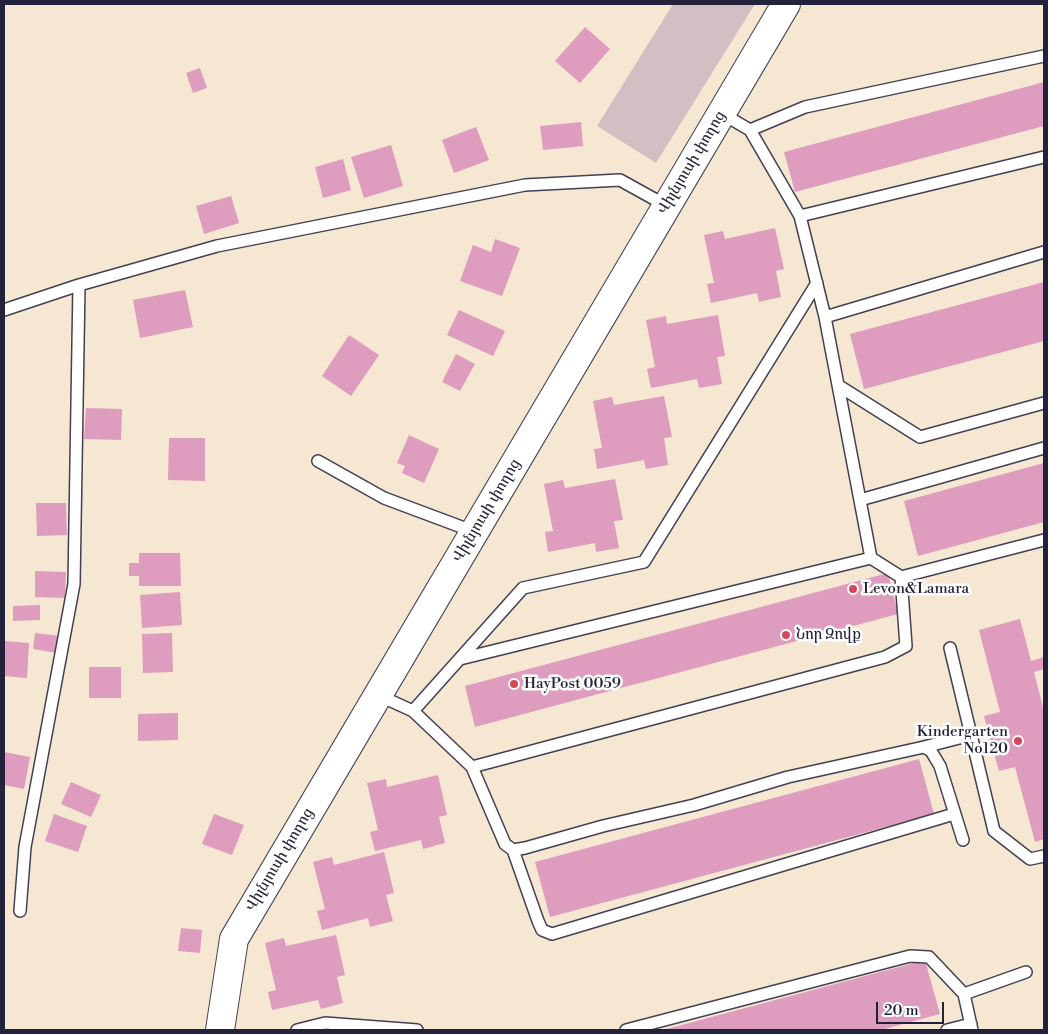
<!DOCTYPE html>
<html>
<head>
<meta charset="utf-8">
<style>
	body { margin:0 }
	#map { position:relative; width:1048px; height:1034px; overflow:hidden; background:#f6e7d2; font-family:"Libre Bodoni",serif }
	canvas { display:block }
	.frame { position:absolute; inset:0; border:5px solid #22223b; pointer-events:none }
	.scale { position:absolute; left:876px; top:1002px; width:68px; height:22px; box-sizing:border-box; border:2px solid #22223b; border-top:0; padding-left:6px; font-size:15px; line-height:18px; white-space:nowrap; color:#22223b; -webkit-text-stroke:4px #fff; paint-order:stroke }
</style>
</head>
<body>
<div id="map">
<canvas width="1048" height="1034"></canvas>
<div class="frame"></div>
<div class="scale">20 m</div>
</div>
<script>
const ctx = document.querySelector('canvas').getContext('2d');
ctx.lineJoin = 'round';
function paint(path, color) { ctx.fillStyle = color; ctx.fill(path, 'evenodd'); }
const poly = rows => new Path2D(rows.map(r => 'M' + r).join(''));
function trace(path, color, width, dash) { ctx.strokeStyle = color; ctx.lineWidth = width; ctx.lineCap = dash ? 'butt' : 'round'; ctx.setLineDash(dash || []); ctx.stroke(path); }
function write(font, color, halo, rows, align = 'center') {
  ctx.font = font + ' "Libre Bodoni","Noto Serif Armenian",serif'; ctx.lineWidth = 5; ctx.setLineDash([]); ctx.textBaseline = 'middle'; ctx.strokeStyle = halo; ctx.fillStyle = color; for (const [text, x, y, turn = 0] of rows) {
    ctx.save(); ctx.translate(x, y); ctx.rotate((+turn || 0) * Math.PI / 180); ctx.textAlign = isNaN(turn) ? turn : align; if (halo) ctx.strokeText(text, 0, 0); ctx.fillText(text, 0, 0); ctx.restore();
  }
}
paint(poly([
	[673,4,755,4,656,163,597,126]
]), '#d2bec3');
paint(poly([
	[585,27,610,49,580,83,555,61],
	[200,68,207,88,193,93,186,73],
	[1044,82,1044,126,795,192,784,152],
	[581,122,583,146,543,150,540,126],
	[476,127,489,160,454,173,442,140],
	[391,145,403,186,364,198,351,157],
	[343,159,351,190,323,198,315,167],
	[231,196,239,223,204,234,196,206],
	[775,228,784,269,776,271,781,297,759,302,757,293,711,303,707,284,714,283,704,235,723,231,725,239],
	[495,239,520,248,502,296,460,281,473,245,491,252],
	[1044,282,1044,341,864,389,850,334],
	[185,290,193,327,140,338,133,300],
	[459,310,505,331,493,356,447,335],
	[718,315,725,356,717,357,722,384,699,388,697,379,651,388,647,369,655,367,646,320,666,316,667,324],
	[349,335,379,355,351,396,322,376],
	[456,354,475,364,460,391,442,382],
	[664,396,672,437,664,438,668,465,646,469,644,460,597,469,594,449,602,448,593,401,612,397,614,405],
	[86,408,122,409,121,440,84,439],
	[409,435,439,449,424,483,402,473,405,466,397,463],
	[169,438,205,438,205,481,168,480],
	[1044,463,1044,522,918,556,904,501],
	[615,479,623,520,614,521,619,548,596,552,595,543,548,552,545,532,553,531,544,484,563,480,565,488],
	[36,503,66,503,67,535,37,536],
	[139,553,180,553,181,586,139,586,139,576,129,576,129,563,139,563],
	[35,571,66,572,65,598,35,597],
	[888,573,898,614,475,727,465,686],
	[180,592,182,625,142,628,140,595],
	[40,605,40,620,13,621,13,606],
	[1020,619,1031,661,1044,657,1044,669,1034,672,1044,711,1044,839,1035,842,1015,767,999,771,984,716,1000,712,979,630],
	[35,633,60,636,57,653,33,649],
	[172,633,173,672,143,673,142,634],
	[4,641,29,643,27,678,4,676],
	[89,667,121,667,121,698,89,698],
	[178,713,178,740,138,741,138,714],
	[4,752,30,757,24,789,4,785],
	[919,759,934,814,550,917,535,862],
	[438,775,447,815,439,817,445,843,423,849,421,840,375,851,370,832,378,830,367,783,386,779,387,787],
	[71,782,101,795,91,817,61,804],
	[54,814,87,826,78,852,45,841],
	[214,814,244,825,232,855,202,844],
	[384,852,394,893,386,895,393,921,370,927,368,918,322,930,317,911,325,909,313,862,332,857,334,865],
	[181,928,202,930,200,953,178,951],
	[336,935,345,975,337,977,343,1003,321,1009,318,1000,272,1010,268,992,276,990,265,943,284,938,286,946],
	[925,960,940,1014,881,1030,663,1030]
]), '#de9cbe');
const service = poly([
	[721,113,750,130,800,216,825,317,871,558],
	[750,130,805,107,1044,56],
	[800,216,1044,157],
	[4,310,79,285,217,246,525,185,620,180,667,206],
	[825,317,1044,252],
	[839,386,920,437,1044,403],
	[318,461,384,498,475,532],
	[860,500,1044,448],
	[901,577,1044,540],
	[950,648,971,735],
	[378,695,413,711,523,588,644,562,817,283],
	[413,711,472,767,885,657,906,646,901,577,871,558,460,659],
	[924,747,971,735,994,831,1030,859,1044,856],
	[472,767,505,844,513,850,525,848,603,826,694,805,788,777,924,747,931,751,940,766,963,840],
	[513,850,538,921,542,930,552,934,954,814],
	[20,911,25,847,74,584,79,285],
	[297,1030,325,1023,417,1030],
	[626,1030,910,956,929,957,964,994],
	[947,1030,971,1024],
	[972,1030,964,994,1026,972]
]);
const tertiary = poly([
	[220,1030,234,939,786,4]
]);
trace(service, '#424052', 14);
trace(tertiary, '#424052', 30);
trace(service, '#fff', 11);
trace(tertiary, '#fff', 28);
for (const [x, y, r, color] of [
	[853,589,5,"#d1495b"],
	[786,635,5,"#d1495b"],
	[514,684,5,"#d1495b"],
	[1018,741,5,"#d1495b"]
]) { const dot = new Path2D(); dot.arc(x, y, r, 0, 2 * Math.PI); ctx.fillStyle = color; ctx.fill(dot); trace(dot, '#fff', 2); }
write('15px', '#22223b', '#fff', [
	["Վիլնյուսի փողոց",692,163,-59],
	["Վիլնյուսի փողոց",487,511,-59],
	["Վիլնյուսի փողոց",280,860,-59]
]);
write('15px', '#22223b', '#fff', [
	["Levon&Lamara",863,589],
	["Նոր Զովք",796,635],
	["HayPost 0059",524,684],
	["Kindergarten",1008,732,"right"],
	["No120",1008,749,"right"]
], 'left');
</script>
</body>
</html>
